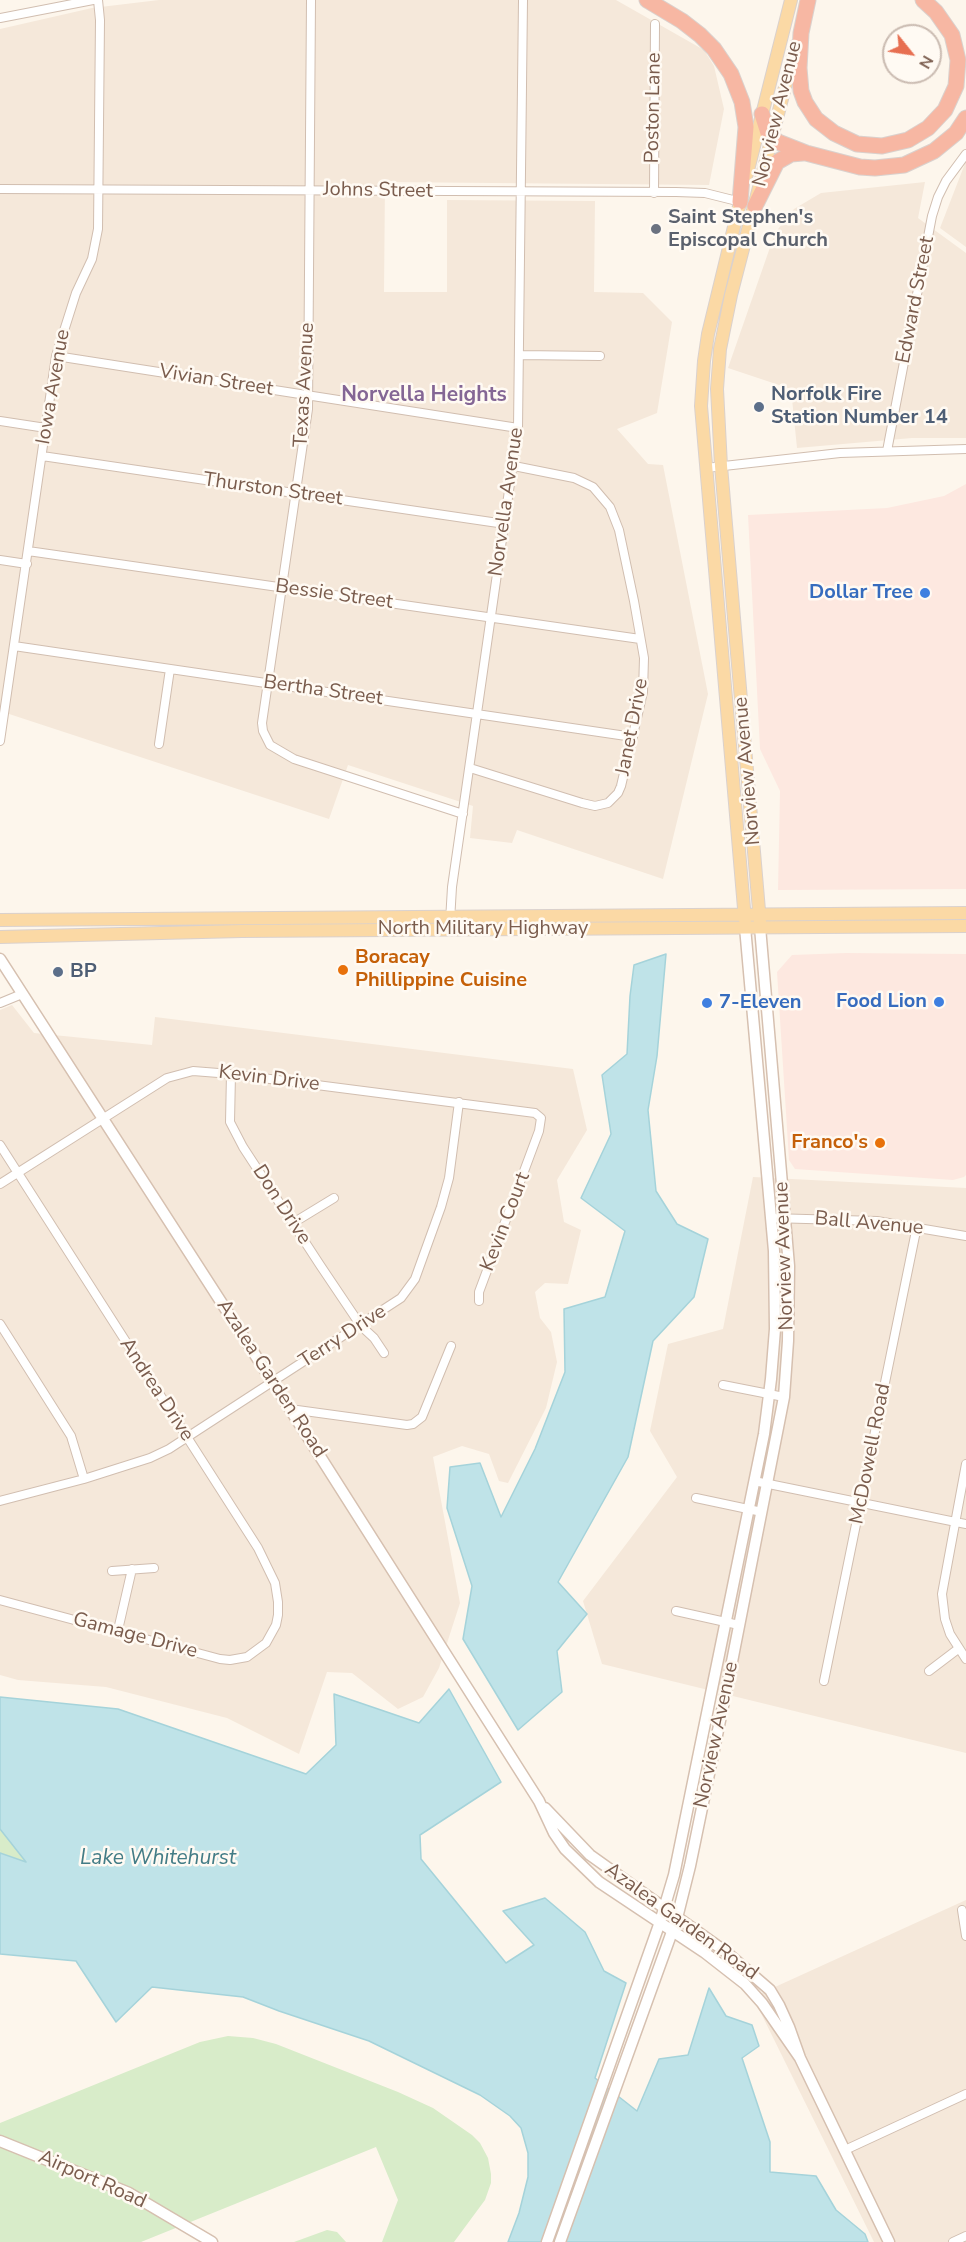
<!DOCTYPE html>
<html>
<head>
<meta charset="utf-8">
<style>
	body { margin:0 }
	#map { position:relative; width:966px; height:2242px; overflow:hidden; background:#fdf6ec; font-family:"Nunito Sans",sans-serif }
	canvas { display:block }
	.north { position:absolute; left:882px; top:24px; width:60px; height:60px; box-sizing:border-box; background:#fffaf3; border:2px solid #cabbb1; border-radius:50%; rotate:120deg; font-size:16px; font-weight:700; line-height:24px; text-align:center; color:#7a5c4d }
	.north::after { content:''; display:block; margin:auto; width:21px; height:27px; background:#e76f51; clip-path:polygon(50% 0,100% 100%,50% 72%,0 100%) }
</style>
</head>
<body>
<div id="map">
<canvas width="966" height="2242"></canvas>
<div class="north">N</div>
</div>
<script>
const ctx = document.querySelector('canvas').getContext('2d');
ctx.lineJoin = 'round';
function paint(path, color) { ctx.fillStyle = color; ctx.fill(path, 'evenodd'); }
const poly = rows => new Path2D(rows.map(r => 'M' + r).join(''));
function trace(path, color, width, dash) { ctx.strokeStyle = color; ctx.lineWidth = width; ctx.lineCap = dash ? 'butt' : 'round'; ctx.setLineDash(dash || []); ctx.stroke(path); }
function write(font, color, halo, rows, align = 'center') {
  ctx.font = font + ' "Nunito Sans",sans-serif'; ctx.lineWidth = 5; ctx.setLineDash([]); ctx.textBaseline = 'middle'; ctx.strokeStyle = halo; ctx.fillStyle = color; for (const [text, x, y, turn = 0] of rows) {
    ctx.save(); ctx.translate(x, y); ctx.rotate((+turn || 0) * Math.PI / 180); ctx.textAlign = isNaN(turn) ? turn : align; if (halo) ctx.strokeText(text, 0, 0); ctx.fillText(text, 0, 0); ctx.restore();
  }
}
paint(poly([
	[159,0,616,0,704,50,714,66,724,109,709,185,385,182,384,292,447,292,447,200,595,201,594,292,643,293,672,322,657,413,617,429,648,464,663,465,708,694,663,879,517,830,512,843,470,838,473,806,348,765,329,819,0,711,0,29,92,8],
	[966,161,966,247,940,228],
	[925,182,918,218,966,253,966,438,912,438,797,448,791,389,728,368,775,233,794,209,821,193],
	[12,1005,34,1033,152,1045,155,1017,573,1069,587,1130,557,1180,564,1222,581,1230,568,1284,545,1283,535,1292,540,1318,551,1332,557,1362,546,1408,508,1483,499,1481,489,1454,462,1446,433,1457,460,1603,439,1668,423,1697,398,1709,352,1673,327,1672,299,1754,227,1718,106,1687,18,1680,0,1675,0,1010],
	[753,1177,966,1188,966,1753,602,1664,583,1601,677,1477,650,1431,668,1344,723,1329],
	[966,1900,966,2242,874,2242,753,1997]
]), '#f5e8da');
paint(poly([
	[966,484,966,889,778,890,780,791,760,749,748,515,887,508,944,496],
	[846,953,966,954,966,1175,964,1177,953,1180,795,1169,789,1160,777,972,792,955]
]), '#fde8e0');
paint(poly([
	[0,1829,27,1862,0,1853],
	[228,2036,253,2038,276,2044,398,2092,433,2108,472,2135,480,2143,488,2158,491,2174,491,2183,485,2200,454,2242,382,2242,398,2200,376,2147,141,2242,0,2242,0,2123,200,2042],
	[327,2230,337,2232,346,2242,294,2242]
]), '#d8ecc9');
const water = poly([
	[666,954,657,1056,648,1110,656,1191,677,1224,708,1239,694,1297,653,1341,628,1457,558,1582,587,1614,557,1651,562,1692,518,1730,463,1639,472,1586,447,1508,450,1467,480,1463,501,1517,535,1449,565,1372,564,1309,605,1297,625,1231,581,1198,611,1134,602,1075,627,1054,630,996,634,965,666,954],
	[449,1689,501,1782,420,1835,421,1859,506,1963,534,1945,503,1911,545,1898,585,1932,604,1971,626,1983,595,2078,637,2111,659,2059,688,2055,709,1988,726,2016,752,2025,759,2046,742,2058,770,2142,770,2172,816,2176,836,2210,865,2234,868,2242,508,2242,519,2213,528,2177,528,2153,521,2128,510,2116,480,2095,369,2041,279,2011,243,1997,152,1987,116,2022,76,1961,0,1954,0,1853,26,1862,0,1829,0,1697,118,1709,306,1774,336,1745,334,1694,419,1723,449,1689]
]);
paint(water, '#bfe3e8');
trace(water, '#a5d3da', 1.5);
const street = poly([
	[311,0,308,409,262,723,263,731,270,745,294,759,463,814],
	[0,18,93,0],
	[0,189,676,192,705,193,741,202],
	[654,193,655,24],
	[520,355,600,356],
	[56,356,518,428],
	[0,421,46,428],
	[887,451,932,216,938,197,946,181,966,154],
	[42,456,505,524],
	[706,468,840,453,966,449],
	[28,551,640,639],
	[0,560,27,564],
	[14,646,633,737],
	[0,741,56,356,76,293,92,259,98,229,100,20,98,0],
	[159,744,170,669],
	[470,768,582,803,595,806,608,803,618,793,621,786,643,692,644,658,634,601,619,530,610,507,593,487,574,478,514,466],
	[450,921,452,887,518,428,523,0],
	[0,1003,22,994],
	[231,1074,230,1122,243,1147,320,1265,361,1326,374,1338,384,1353],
	[0,1145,258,1548,275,1583,278,1602,278,1615,276,1625,266,1643,247,1657,230,1660,220,1659,0,1600],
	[0,1184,167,1078,193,1071,231,1074,535,1113,541,1118,539,1131,479,1292,479,1301],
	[771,1218,877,1221,966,1236],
	[293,1223,334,1198],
	[0,1324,71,1436,84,1479],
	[723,1385,784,1397],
	[290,1409,407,1425,413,1424,422,1417,451,1346],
	[966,1464,942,1594,945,1619,950,1634,966,1659],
	[754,1481,966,1524],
	[696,1498,762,1512],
	[0,1501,84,1479,150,1458,169,1449,401,1298,415,1279,441,1207,449,1178,459,1102],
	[112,1571,154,1568],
	[676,1611,739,1625],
	[118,1630,132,1569],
	[929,1671,958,1649],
	[824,1681,917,1226],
	[962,1910,966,1936],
	[845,2150,966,2094],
	[953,2242,966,2236]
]);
const secondary = poly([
	[0,959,290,1409,539,1801,554,1833,565,1849,599,1882,704,1952,745,1984,762,2003,800,2058],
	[545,1808,590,1855,726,1952,770,1990,779,2005,789,2027,800,2058,889,2242],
	[0,2141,129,2193,212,2242],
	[547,2242,660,1922,674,1875,764,1434,771,1379,775,1329,774,1251,745,927],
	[560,2242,677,1918,690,1866,729,1677,784,1397,788,1341,789,1266,760,927]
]);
const primary = poly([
	[747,174,791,0],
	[742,194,708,334,704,361,701,406,745,920],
	[0,920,966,913],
	[760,922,721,466,717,389,720,349,731,295,796,45],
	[0,937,242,931,966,926]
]);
const highway = poly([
	[647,0,682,21,700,35,714,49,731,74,742,102,746,127,740,202],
	[808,0,801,33,799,68,801,91,805,102,816,119,834,133,857,144,882,146,908,140,928,128,945,110,956,86,958,60,952,35,936,12,923,0],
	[762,114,768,133,778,142,806,153,860,167,875,168,904,165,934,151,956,133,966,118],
	[755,206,777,162,791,154,803,153]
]);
trace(street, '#d1beb0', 10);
trace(secondary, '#d6c0b0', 13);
trace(primary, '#dad1cd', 14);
trace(highway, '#dad1cd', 17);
trace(street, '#fff', 8);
trace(secondary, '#fff', 10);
trace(primary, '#fbd9a5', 12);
trace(highway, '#f7b7a3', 15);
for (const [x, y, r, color] of [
	[656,229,6,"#6b7280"],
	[759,407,6,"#5c6f8a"],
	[925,593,6,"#3f7fe0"],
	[343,970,6,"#e8710a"],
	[58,972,6,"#5c6f8a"],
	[939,1002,6,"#3f7fe0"],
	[707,1003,6,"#3f7fe0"],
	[880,1143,6,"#e8710a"]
]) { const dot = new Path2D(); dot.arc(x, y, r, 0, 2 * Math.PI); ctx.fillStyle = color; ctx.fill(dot); trace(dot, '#fffaf3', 2); }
write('20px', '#7a5c4d', '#fffaf3', [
	["Poston Lane",654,108,-89],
	["Norview Avenue",778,114,-76],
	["Johns Street",378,191,1],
	["Edward Street",916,300,-79],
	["Vivian Street",216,381,9],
	["Texas Avenue",305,385,-87],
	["Iowa Avenue",54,387,-80],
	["Thurston Street",273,490,8],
	["Norvella Avenue",507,502,-82],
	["Bessie Street",334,595,8],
	["Bertha Street",323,691,8],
	["Janet Drive",633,727,-79],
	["Norview Avenue",748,771,-95],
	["North Military Highway",483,929],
	["Kevin Drive",269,1079,7],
	["Don Drive",281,1205,57],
	["Kevin Court",506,1222,-69],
	["Ball Avenue",869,1224,5],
	["Norview Avenue",785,1256,-92],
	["Terry Drive",343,1337,-33],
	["Azalea Garden Road",271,1379,57],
	["Andrea Drive",156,1390,57],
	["McDowell Road",871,1454,-79],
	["Gamage Drive",135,1636,15],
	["Norview Avenue",717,1735,-78],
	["Azalea Garden Road",681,1922,36],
	["Airport Road",92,2180,24]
]);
write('bold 20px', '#5b616d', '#fffaf3', [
	["Saint Stephen's",668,218],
	["Episcopal Church",668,241]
], 'left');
write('bold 20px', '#4e5e75', '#fffaf3', [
	["Norfolk Fire",771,395],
	["Station Number 14",771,418],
	["BP",70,972]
], 'left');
write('bold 20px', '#366cbe', '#fffaf3', [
	["Dollar Tree",913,593],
	["Food Lion",927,1002],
	["7-Eleven",719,1003,"left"]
], 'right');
write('bold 20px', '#c56008', '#fffaf3', [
	["Boracay",355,958],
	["Phillippine Cuisine",355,981],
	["Franco's",868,1143,"right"]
], 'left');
write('bold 21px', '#846695', '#fffaf3', [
	["Norvella Heights",424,396]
]);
write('italic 21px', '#437c86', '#fffaf3', [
	["Lake Whitehurst",158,1859]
]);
</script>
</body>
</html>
